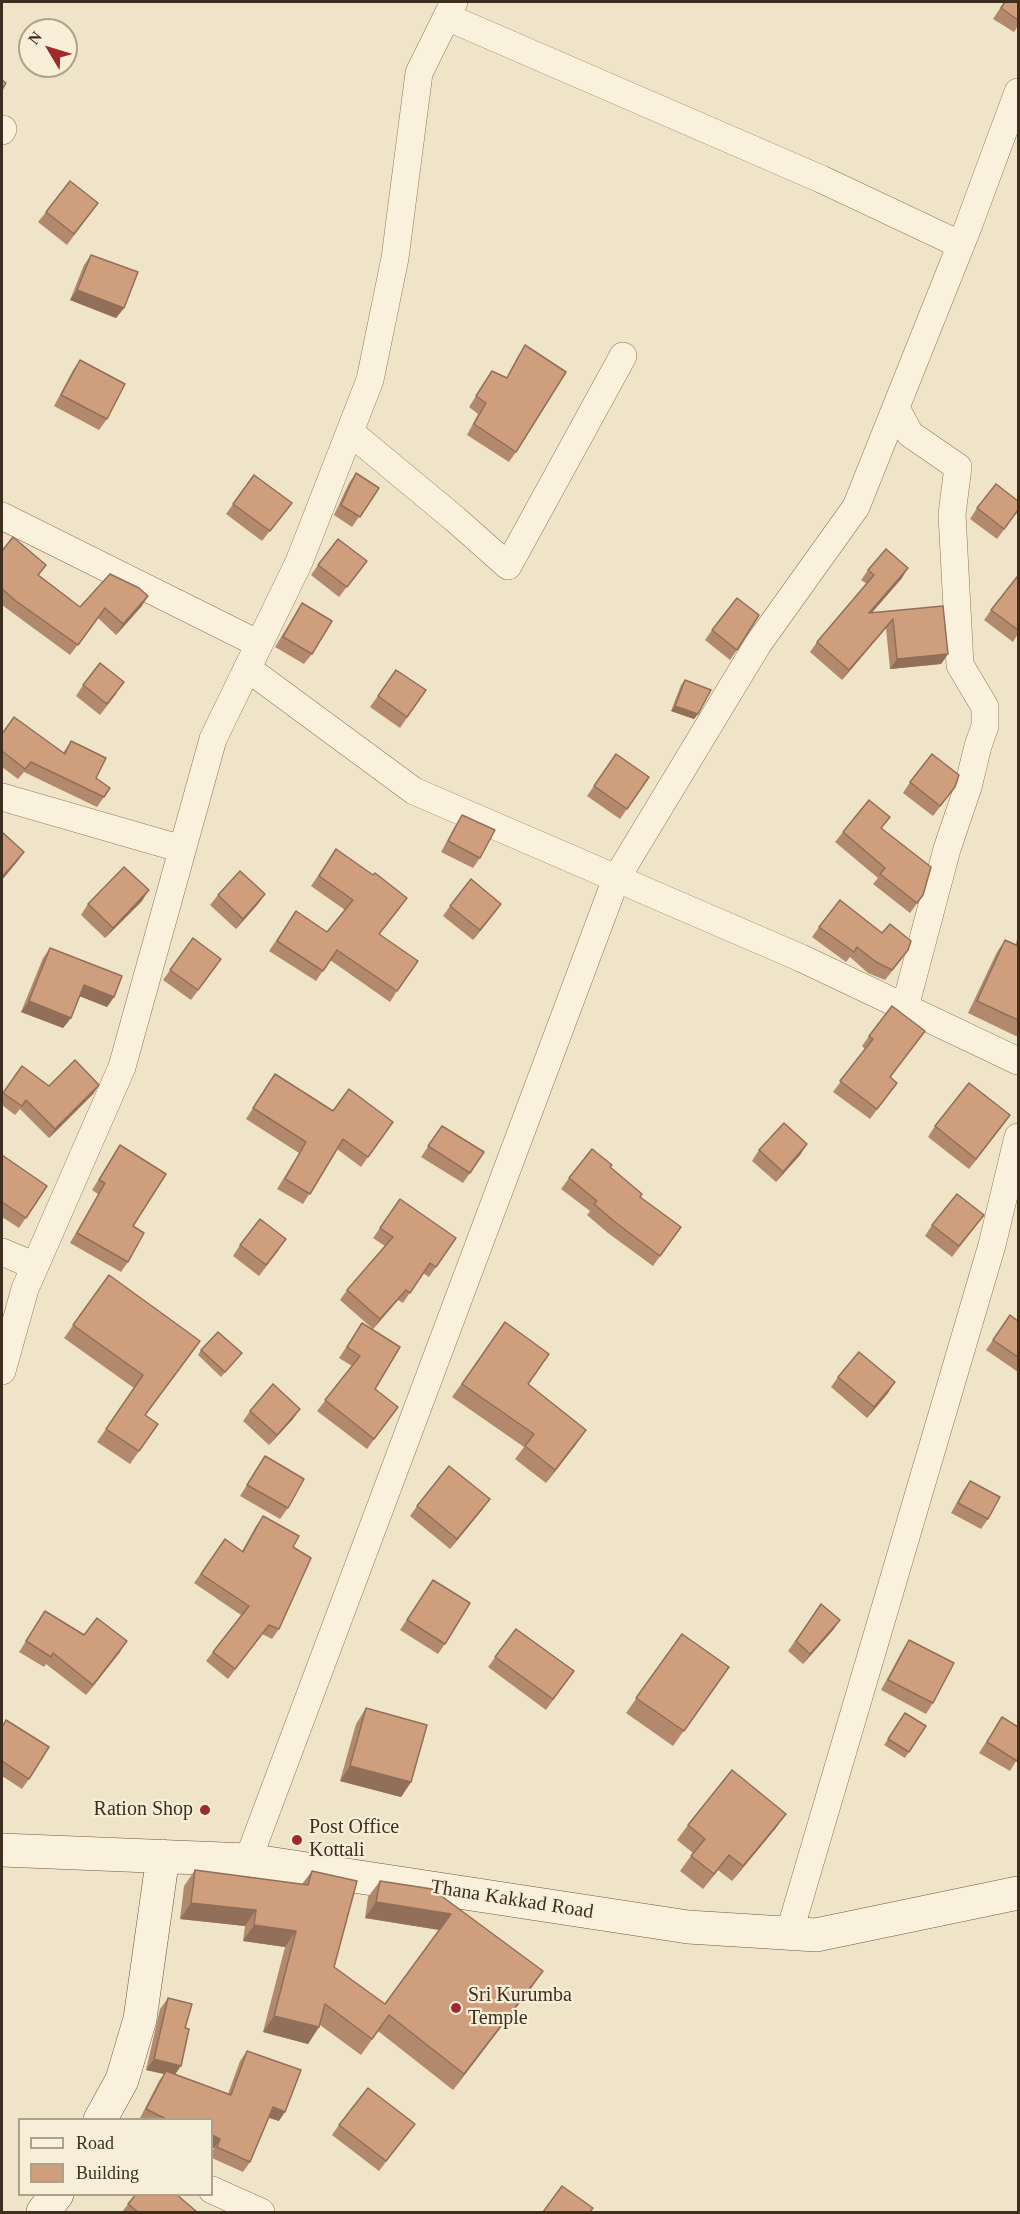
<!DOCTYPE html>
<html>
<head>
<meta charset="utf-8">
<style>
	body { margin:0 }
	#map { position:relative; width:1020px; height:2214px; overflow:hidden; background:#f0e4c8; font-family:"Times New Roman",serif }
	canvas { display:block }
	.frame { position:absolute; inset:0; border:3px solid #3d2e20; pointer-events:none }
	.legend { position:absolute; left:18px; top:2118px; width:195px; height:78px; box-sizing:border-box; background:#f7eed8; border:2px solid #ada18e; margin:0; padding:8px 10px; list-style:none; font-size:18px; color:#3d2e20 }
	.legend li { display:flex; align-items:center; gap:12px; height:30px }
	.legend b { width:30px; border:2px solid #ada18e }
	.north { position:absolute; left:18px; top:18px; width:60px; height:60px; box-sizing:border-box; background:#f7eed8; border:2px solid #ada18e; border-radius:50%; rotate:308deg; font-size:16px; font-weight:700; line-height:24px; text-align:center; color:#3d2e20 }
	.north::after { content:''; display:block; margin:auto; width:21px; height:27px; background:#9e2a2b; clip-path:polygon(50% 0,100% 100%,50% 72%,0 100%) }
</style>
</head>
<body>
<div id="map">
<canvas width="1020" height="2214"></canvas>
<div class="frame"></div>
<ul class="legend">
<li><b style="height:8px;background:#faf1dc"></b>Road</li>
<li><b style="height:16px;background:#cf9f7d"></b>Building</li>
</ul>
<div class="north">N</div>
</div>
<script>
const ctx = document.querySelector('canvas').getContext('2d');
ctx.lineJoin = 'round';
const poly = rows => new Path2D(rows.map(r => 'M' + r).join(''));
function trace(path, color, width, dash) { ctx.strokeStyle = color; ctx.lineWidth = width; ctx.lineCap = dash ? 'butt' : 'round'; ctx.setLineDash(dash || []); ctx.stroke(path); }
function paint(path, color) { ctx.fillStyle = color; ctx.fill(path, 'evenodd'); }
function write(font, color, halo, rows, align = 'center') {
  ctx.font = font + ' "Times New Roman",serif'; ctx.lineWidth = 4.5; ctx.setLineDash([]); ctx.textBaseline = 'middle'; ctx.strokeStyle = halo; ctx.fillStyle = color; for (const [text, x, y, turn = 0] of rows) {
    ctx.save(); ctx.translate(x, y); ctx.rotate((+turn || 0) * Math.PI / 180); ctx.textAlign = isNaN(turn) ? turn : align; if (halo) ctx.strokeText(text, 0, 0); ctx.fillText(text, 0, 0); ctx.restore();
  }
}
const minor = poly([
	[447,17,821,179,961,245],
	[2,131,3,129],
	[896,408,910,434,958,467,952,514,960,665,985,707,985,726,978,746,968,787,947,849,905,1007],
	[350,432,455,519,508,566,623,356],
	[2,516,259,644],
	[247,668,414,791,801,958,1018,1061],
	[2,797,182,849],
	[2,1252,35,1266],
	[2,1371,25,1289,122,1067,213,739,299,562,370,380,395,258,419,73,454,2],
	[248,1860,616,879,758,644,856,507,968,227,1018,92],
	[789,1934,992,1245,1018,1137],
	[212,2190,261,2212]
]);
const secondary = poly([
	[2,1850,248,1860,688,1927,816,1935,1018,1893],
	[100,2120,122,2080,140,2019,163,1856],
	[43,2212,57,2194]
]);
trace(minor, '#8d765c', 28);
trace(secondary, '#6f573f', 34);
trace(minor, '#faf1dc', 27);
trace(secondary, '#faf1dc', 33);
paint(poly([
	[1004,2,1018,2,1018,26,1014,32,993,19],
	[98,203,67,245,38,222,46,212],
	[91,255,124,308,116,318,70,300,84,265],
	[525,345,516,452,509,462,467,435,478,414,469,407,492,371,506,378,518,356],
	[80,360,107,419,99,430,54,406,73,370],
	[356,473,379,488,352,527,334,515,349,483],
	[254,475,292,503,262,541,226,514],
	[977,508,1018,511,997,539,970,519],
	[2,551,39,575,80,607,148,596,141,607,116,635,98,618,70,655,2,605],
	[367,561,339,597,311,575,318,565],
	[868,570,902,578,871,613,943,606,948,654,941,664,890,669,886,628,842,680,810,652,817,642,867,584,861,580],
	[1018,578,1018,634,1013,642,984,620,991,610],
	[302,603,312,654,304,664,275,647,295,614],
	[712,630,737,650,730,660,705,640],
	[396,670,426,690,400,728,370,707],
	[685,680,698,714,694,719,671,711,681,685],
	[83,685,117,693,100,715,76,696],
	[2,734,63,753,71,741,96,778,104,797,97,807,24,772,18,779,2,767],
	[616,754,649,777,620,819,587,796],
	[910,782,955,787,933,816,903,793],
	[462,815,480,858,473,868,441,852,455,826],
	[882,828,923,895,910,913,873,884,878,878,835,842,843,832],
	[336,849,400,908,379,934,397,991,390,1002,330,960,316,981,269,951,296,911,327,932,345,910,311,886],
	[265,894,258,904,236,929,210,905,218,895],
	[142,901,105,938,81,915,88,904],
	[501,904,473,940,443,916,450,906],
	[819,927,901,960,885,980,868,973,850,957,846,962,812,937],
	[1018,934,1018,1037,968,1013,997,952,1005,940,1016,944],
	[193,938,221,959,191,1000,163,980],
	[50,948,114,997,107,1007,79,996,71,1018,63,1028,21,1012,43,958],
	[869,1036,918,1041,890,1077,897,1083,870,1119,833,1092,865,1049,862,1046],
	[22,1066,49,1086,99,1085,93,1094,49,1138,20,1109,15,1115,2,1105,2,1095],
	[275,1074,333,1111,393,1122,361,1167,337,1149,303,1204,277,1189,299,1153,246,1119],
	[1010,1115,969,1169,928,1137,935,1126],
	[442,1126,470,1173,463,1183,421,1157],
	[807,1144,800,1155,776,1182,752,1161,759,1150],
	[120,1145,133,1226,128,1262,121,1272,70,1243,98,1194,92,1190],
	[2,1155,47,1186,19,1228,2,1217],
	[610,1167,640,1197,681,1227,653,1266,608,1233,587,1215,590,1211,561,1189,569,1178],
	[400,1199,456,1238,429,1277,423,1273,403,1303,398,1300,373,1329,340,1300,347,1290,385,1246,373,1238],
	[984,1215,952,1257,925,1236,932,1225],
	[240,1245,279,1250,259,1276,233,1256],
	[109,1275,191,1354,145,1415,158,1424,130,1464,97,1442,134,1388,64,1338],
	[1010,1315,1018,1321,1018,1372,986,1350],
	[505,1322,528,1384,577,1443,546,1483,515,1459,524,1447,452,1397],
	[362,1323,375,1389,398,1407,367,1449,317,1411,352,1366,339,1358],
	[201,1350,242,1353,221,1377,198,1355],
	[838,1377,888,1393,867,1418,831,1387],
	[250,1411,293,1419,269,1445,243,1421],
	[265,1456,288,1508,280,1519,240,1496],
	[970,1481,988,1519,981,1529,951,1513,963,1491],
	[417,1506,482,1510,450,1549,410,1516],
	[263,1516,293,1547,279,1629,272,1639,262,1634,228,1679,206,1661,241,1615,194,1583,225,1539,242,1551,256,1526],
	[433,1580,445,1644,438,1654,400,1630],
	[821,1604,840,1620,833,1630,803,1664,788,1651],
	[45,1611,84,1635,120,1652,86,1695,46,1664,44,1667,19,1652],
	[516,1629,574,1671,546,1710,488,1667],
	[682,1634,729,1667,673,1746,626,1713],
	[909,1640,933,1703,926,1714,881,1690,902,1651],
	[366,1708,411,1782,401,1797,340,1781,356,1724],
	[905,1713,926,1726,905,1758,884,1745],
	[1002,1717,1018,1758,1010,1771,979,1753],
	[2,1726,29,1779,22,1789,2,1776],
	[786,1814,775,1829,732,1881,718,1870,703,1889,680,1871,693,1853,677,1840,688,1825],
	[195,1870,302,1884,312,1871,334,1967,385,2004,439,1930,365,1918,368,1897,380,1881,543,1971,453,2090,378,2031,361,2055,320,2025,319,2027,308,2044,263,2032,285,1947,243,1941,245,1926,180,1919,184,1886],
	[168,1998,185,2028,175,2074,228,2094,240,2061,247,2051,279,2121,269,2118,250,2162,243,2172,212,2158,212,2153,214,2148,212,2148,212,2120,142,2120,140,2118,159,2081,164,2074,146,2070,160,2009],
	[415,2124,379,2171,332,2135,339,2125],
	[128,2204,197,2212,122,2212]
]), '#b2896c');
paint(poly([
	[77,290,124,308,116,318,70,300],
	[908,568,902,578,863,623,869,613],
	[148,596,141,607,116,635,123,624],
	[893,619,886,628,842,680,849,670],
	[948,654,941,664,890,669,897,659],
	[675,706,698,714,694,719,671,711],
	[24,852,17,862,2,880,2,877],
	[149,890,142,901,105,938,113,928],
	[265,894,258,904,236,929,243,919],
	[501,904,494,914,473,940,480,930],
	[84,985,114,997,107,1007,77,995],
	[29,1001,71,1018,63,1028,21,1012],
	[99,1085,93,1094,49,1138,55,1129],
	[1010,1115,1003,1125,969,1169,976,1159],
	[807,1144,800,1155,776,1182,783,1172],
	[406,1290,398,1300,373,1329,380,1319],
	[895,1382,888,1393,867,1418,874,1407],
	[300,1409,293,1419,269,1445,277,1435],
	[586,1430,577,1443,546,1483,555,1470],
	[490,1499,482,1510,450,1549,457,1539],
	[840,1620,833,1630,803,1664,810,1654],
	[127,1641,120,1652,86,1695,93,1685],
	[350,1766,411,1782,401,1797,340,1781],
	[786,1814,775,1829,732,1881,743,1866],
	[729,1855,718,1870,703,1889,714,1874],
	[376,1902,451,1914,440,1930,365,1918],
	[191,1903,256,1910,245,1926,180,1919],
	[254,1925,296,1931,285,1947,243,1941],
	[543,1971,532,1987,453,2090,464,2074],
	[274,2016,319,2027,308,2044,263,2032],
	[154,2059,181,2066,174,2076,146,2070],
	[273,2107,285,2112,279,2121,267,2117],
	[212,2135,220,2139,214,2148,212,2148]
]), '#916f58');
const building = poly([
	[1005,2,1018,2,1018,20,1001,8,1005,2],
	[2,80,6,83,2,90,2,80],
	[70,181,98,203,74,234,46,212,70,181],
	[91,255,138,272,124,308,77,290,91,255],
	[525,345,566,372,516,452,474,424,486,403,476,396,492,371,507,378,525,345],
	[80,360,125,384,107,419,61,395,80,360],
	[356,473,379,488,360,517,341,505,356,473],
	[254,475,292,503,270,531,233,504,254,475],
	[996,484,1018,501,1018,510,1004,529,977,508,996,484],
	[13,537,46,565,38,575,80,607,110,574,139,588,148,596,123,624,105,608,78,645,16,601,2,589,2,551,13,537],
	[338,539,367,561,347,587,318,565,338,539],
	[886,549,908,568,869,613,943,606,948,654,897,659,893,619,849,670,817,642,874,575,868,570,886,549],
	[1017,577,1018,578,1018,630,991,610,1017,577],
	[737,598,759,615,737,650,712,630,737,598],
	[302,603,332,621,312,654,283,637,302,603],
	[100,663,124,682,107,704,83,685,100,663],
	[396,670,426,690,407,717,378,696,396,670],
	[685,680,711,690,698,714,675,706,685,680],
	[14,717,65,754,71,741,106,758,96,778,110,788,104,797,31,762,25,769,2,751,2,734,14,717],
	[616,754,649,777,627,809,594,786,616,754],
	[932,754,959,775,955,787,940,806,910,782,932,754],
	[869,800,890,817,881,828,931,867,923,895,917,903,880,874,885,868,843,832,869,800],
	[462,815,495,830,480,858,448,841,462,815],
	[2,832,24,852,2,877,2,832],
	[336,849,373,875,375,873,407,898,379,934,418,961,397,991,337,950,323,971,277,941,296,911,327,932,353,900,319,876,336,849],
	[124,867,149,890,113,928,88,904,124,867],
	[240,871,265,894,243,919,218,895,240,871],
	[471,879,501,904,480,930,450,906,471,879],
	[840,900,882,933,890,924,911,941,908,950,892,970,876,962,857,947,854,952,819,927,840,900],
	[193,938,221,959,198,990,170,970,193,938],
	[1005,940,1018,946,1018,1020,977,1001,1005,940],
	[50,948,122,976,114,997,84,985,71,1018,29,1001,50,948],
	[892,1006,925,1031,890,1077,897,1083,877,1109,840,1081,873,1039,869,1036,892,1006],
	[75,1060,99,1085,55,1129,26,1100,22,1106,3,1093,22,1066,49,1086,75,1060],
	[275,1074,333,1111,349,1089,393,1122,368,1157,343,1139,310,1194,285,1179,306,1142,253,1108,275,1074],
	[969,1083,1010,1115,976,1159,935,1126,969,1083],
	[784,1123,807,1144,783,1172,759,1150,784,1123],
	[442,1126,484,1152,470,1173,428,1146,442,1126],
	[120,1145,166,1174,133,1226,144,1233,128,1262,77,1233,105,1183,99,1180,120,1145],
	[592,1149,612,1165,610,1167,642,1194,640,1197,681,1227,660,1256,615,1222,594,1204,597,1201,569,1178,592,1149],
	[2,1155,47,1186,26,1218,2,1202,2,1155],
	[957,1194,984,1215,959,1246,932,1225,957,1194],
	[400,1199,456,1238,436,1267,430,1263,410,1293,406,1290,380,1319,347,1290,393,1237,380,1228,400,1199],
	[260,1219,286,1239,266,1265,240,1245,260,1219],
	[109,1275,200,1341,145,1415,158,1424,139,1451,106,1429,143,1375,73,1325,109,1275],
	[1010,1315,1018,1321,1018,1357,993,1340,1010,1315],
	[505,1322,549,1354,528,1384,586,1430,555,1470,525,1446,534,1434,462,1384,505,1322],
	[362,1323,400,1347,375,1389,398,1407,374,1439,325,1400,360,1356,347,1347,362,1323],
	[218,1332,242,1353,225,1372,201,1350,218,1332],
	[859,1352,895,1382,874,1407,838,1377,859,1352],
	[273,1384,300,1409,277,1435,250,1411,273,1384],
	[265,1456,304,1479,288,1508,247,1485,265,1456],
	[449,1466,490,1499,457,1539,417,1506,449,1466],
	[970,1481,1000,1497,988,1519,958,1503,970,1481],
	[263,1516,299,1536,293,1547,311,1558,279,1629,269,1625,235,1669,213,1652,249,1606,201,1574,225,1539,243,1552,263,1516],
	[433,1580,470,1603,445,1644,407,1620,433,1580],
	[821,1604,840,1620,810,1654,796,1641,821,1604],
	[45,1611,84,1635,97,1618,127,1641,93,1685,53,1653,51,1657,26,1641,45,1611],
	[516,1629,574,1671,553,1699,495,1657,516,1629],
	[682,1634,729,1667,684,1731,636,1698,682,1634],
	[909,1640,954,1663,933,1703,888,1680,909,1640],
	[366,1708,427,1725,411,1782,350,1766,366,1708],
	[905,1713,926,1726,909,1752,888,1739,905,1713],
	[1002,1717,1018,1727,1018,1758,1017,1761,987,1742,1002,1717],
	[6,1720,49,1747,29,1779,2,1761,2,1727,6,1720],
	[732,1770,786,1814,743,1866,729,1855,714,1874,691,1856,705,1839,688,1825,732,1770],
	[195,1870,308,1885,312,1871,357,1881,334,1967,385,2004,451,1914,376,1902,380,1881,432,1889,543,1971,464,2074,389,2015,372,2039,325,2004,319,2027,274,2016,296,1931,254,1925,256,1910,191,1903,195,1870],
	[168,1998,192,2004,185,2028,189,2029,181,2066,154,2059,168,1998],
	[247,2051,301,2070,285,2112,273,2107,250,2162,217,2147,220,2139,212,2135,212,2120,168,2120,146,2109,166,2071,231,2095,247,2051],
	[368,2088,415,2124,386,2161,339,2125,368,2088],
	[562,2186,593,2208,590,2212,543,2212,562,2186],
	[136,2194,176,2194,197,2212,138,2212,128,2204,136,2194]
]);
paint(building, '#cf9f7d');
trace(building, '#916f58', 1.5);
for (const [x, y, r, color] of [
	[205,1810,6,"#9e2a2b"],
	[297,1840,6,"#9e2a2b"],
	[456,2008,6,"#9e2a2b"]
]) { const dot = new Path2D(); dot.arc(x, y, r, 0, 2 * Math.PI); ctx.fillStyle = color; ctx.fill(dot); trace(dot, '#f7eed8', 2); }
write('20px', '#3d2e20', '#f7eed8', [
	["Ration Shop",193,1810,"right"],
	["Post Office",309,1828],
	["Kottali",309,1851],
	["Sri Kurumba",468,1996],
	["Temple",468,2019]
], 'left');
write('20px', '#3d2e20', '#f7eed8', [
	["Thana Kakkad Road",512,1900,9]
]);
</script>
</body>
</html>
